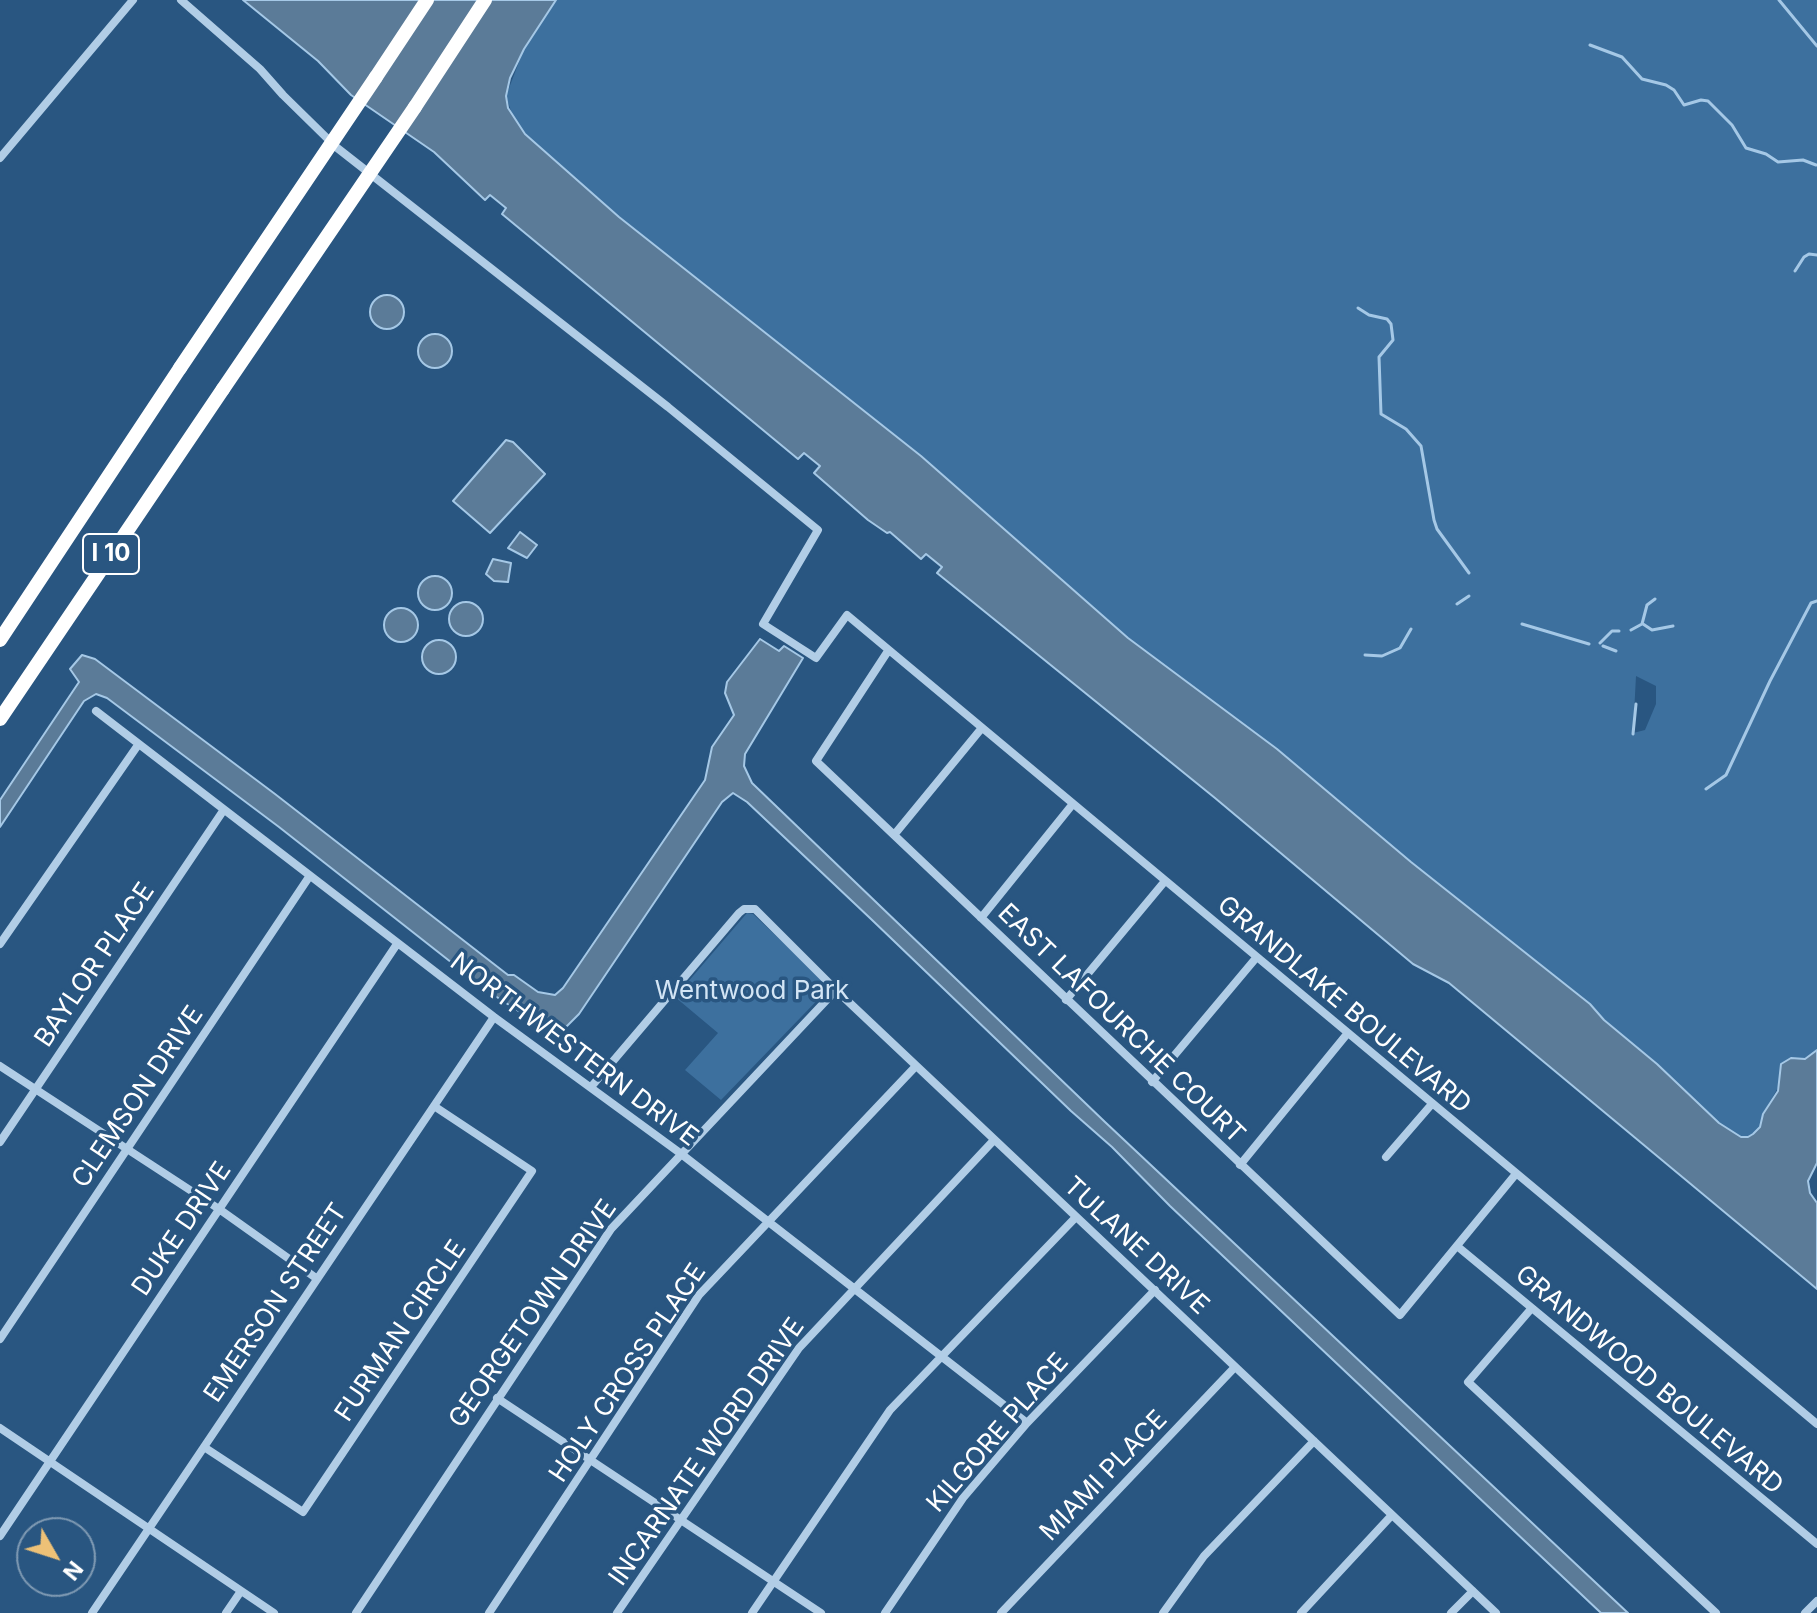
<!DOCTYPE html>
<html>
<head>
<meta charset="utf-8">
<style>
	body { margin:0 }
	#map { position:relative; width:1817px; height:1613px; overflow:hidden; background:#295681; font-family:Inter,sans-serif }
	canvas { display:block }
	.north { position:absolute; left:16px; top:1517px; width:80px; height:80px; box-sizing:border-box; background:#295681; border:2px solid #7f9ab3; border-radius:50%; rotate:129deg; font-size:22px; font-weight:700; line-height:32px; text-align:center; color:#fff }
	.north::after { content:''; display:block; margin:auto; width:28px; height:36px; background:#edc177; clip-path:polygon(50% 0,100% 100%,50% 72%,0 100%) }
</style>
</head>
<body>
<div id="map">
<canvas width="1817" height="1613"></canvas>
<div class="north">N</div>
</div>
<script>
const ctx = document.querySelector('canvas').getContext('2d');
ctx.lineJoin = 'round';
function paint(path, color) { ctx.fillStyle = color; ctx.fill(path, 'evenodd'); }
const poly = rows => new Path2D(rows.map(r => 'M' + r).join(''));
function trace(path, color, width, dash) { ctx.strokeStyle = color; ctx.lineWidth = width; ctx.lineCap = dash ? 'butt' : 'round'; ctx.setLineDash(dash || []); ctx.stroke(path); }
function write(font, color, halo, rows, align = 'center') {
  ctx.font = font + ' Inter,sans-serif'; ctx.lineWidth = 7; ctx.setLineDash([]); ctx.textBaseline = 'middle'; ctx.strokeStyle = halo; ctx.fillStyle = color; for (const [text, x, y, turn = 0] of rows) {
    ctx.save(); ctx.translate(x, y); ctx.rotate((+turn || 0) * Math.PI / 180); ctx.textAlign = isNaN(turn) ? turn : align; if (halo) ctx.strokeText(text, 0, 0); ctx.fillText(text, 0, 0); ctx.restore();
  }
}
paint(poly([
	[556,0,1817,0,1817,1050,1805,1059,1791,1058,1780,1071,1780,1084,1763,1114,1760,1128,1748,1137,1741,1137,1719,1123,1657,1064,1604,1020,1590,1004,1411,862,1277,749,1128,638,921,456,619,217,525,134,514,120,506,96,524,49],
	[1636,676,1656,686,1656,704,1645,730,1633,733],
	[747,913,753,914,830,987,721,1100,685,1070,718,1033,675,997]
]), '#3d709e');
const water = poly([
	[243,0,556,0,524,49,510,78,506,96,508,108,525,134,619,217,921,456,1128,638,1277,749,1411,862,1590,1004,1604,1020,1657,1064,1719,1123,1741,1137,1748,1137,1753,1134,1760,1127,1763,1114,1778,1091,1781,1064,1791,1058,1805,1059,1817,1050,1817,1163,1808,1181,1810,1193,1817,1203,1817,1289,1449,983,1413,964,1215,798,937,573,942,567,926,554,921,559,890,532,887,533,868,520,814,473,820,466,804,453,798,459,502,214,506,208,490,195,485,200,434,152,351,95,318,61,243,0],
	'370 312a17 17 0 1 1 34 0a17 17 0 1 1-34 0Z',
	'418 351a17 17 0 1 1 34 0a17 17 0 1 1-34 0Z',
	[506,440,513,442,545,474,490,533,453,501,506,440],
	[520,532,537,545,527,558,508,548,520,532],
	[493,559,511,563,508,582,494,581,486,574,493,559],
	'418 593a17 17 0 1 1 34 0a17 17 0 1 1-34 0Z',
	'449 619a17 17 0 1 1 34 0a17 17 0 1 1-34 0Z',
	'384 625a17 17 0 1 1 34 0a17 17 0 1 1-34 0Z',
	[760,639,779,651,784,646,803,658,745,754,744,766,752,783,1105,1122,1628,1613,1601,1613,1170,1206,1112,1147,1071,1111,871,919,747,802,733,793,722,802,579,1014,557,1036,489,992,279,827,107,698,96,694,84,701,0,827,0,800,79,682,70,669,82,655,95,659,275,794,508,975,514,975,538,992,555,995,563,988,705,780,712,747,734,715,725,693,727,682,760,639],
	'422 657a17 17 0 1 1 34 0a17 17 0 1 1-34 0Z'
]);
paint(water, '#5b7b98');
trace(water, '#a5c8e6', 2);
trace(poly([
	[1779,0,1817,46],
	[1590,45,1622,57,1642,79,1666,85,1674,90,1684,105,1701,100,1708,101,1732,125,1746,148,1766,154,1778,162,1803,160,1816,165],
	[1795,271,1804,257,1809,254,1817,255],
	[1358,308,1369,315,1387,319,1391,324,1393,340,1379,357,1381,414,1406,429,1421,446,1434,520,1437,529,1469,573],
	[1457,604,1469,596],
	[1522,624,1589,644],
	[1643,624,1652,630,1673,626],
	[1631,630,1642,624,1647,605,1655,599],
	[1600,643,1612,631,1619,631],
	[1603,646,1616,651],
	[1365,655,1382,656,1400,648,1411,629],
	[1633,734,1636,704],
	[1706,789,1726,775,1770,681,1811,603,1817,601]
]), '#a5c8e6', 3);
trace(poly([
	[181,0,260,69,283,95,336,147,668,407,818,530,763,624,816,658,847,615,1817,1424],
	[0,158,133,0],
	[888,651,816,761,1400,1315,1515,1175],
	[96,711,494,1017,680,1153,1027,1423],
	[894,835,981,729],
	[981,918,1072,805],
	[0,944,138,745],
	[1066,1000,1165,881],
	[0,1066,219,1209,316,1278],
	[1152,1082,1256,958],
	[591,1087,739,913,744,909,755,909,836,990,1496,1613],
	[0,1142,223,811],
	[1386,1157,1431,1105],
	[1240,1165,1347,1034],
	[1457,1246,1817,1544],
	[1531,1309,1468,1382,1716,1613],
	[0,1339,309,877],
	[497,1398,821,1613],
	[0,1428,274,1613],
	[204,1447,303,1512,532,1171,434,1106],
	[0,1536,397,944],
	[92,1613,494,1017],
	[226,1613,241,1591],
	[356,1613,611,1229,836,990],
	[489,1613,699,1295,916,1066],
	[617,1613,799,1348,994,1140],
	[752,1613,890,1410,1076,1217],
	[885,1613,963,1498,1027,1423,1155,1290],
	[1001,1613,1235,1367],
	[1163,1613,1204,1556,1314,1441],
	[1301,1613,1392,1515],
	[1451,1613,1473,1591],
	[1805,1613,1817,1601]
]), '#b1cde6', 8);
trace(poly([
	[376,77,427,0],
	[415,107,485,0],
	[0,640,180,368],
	[0,719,223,389]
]), '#fff', 14);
trace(poly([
	[180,368,376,77],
	[223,389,415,107]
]), '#fff', 14);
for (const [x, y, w] of [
	[111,554,56]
]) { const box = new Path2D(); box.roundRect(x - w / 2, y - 20, w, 40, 6); ctx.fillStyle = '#295681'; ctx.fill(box); trace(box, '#fff', 2); }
write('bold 24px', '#fff', null, [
	["I 10",111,554]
]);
write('26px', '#fff', '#295681', [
	["BAYLOR PLACE",95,965,-56],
	["GRANDLAKE BOULEVARD",1344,1005,40],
	["EAST LAFOURCHE COURT",1121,1024,44],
	["NORTHWESTERN DRIVE",574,1050,37],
	["CLEMSON DRIVE",138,1097,-56],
	["DUKE DRIVE",182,1229,-56],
	["TULANE DRIVE",1136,1246,43],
	["EMERSON STREET",276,1303,-56],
	["GEORGETOWN DRIVE",533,1314,-55],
	["FURMAN CIRCLE",401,1331,-56],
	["HOLY CROSS PLACE",628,1373,-56],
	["GRANDWOOD BOULEVARD",1649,1380,40],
	["KILGORE PLACE",998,1433,-49],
	["INCARNATE WORD DRIVE",707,1452,-55],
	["MIAMI PLACE",1104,1476,-46]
]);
write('26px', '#d3e5f5', '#295681', [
	["Wentwood Park",752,991]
]);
</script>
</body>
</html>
